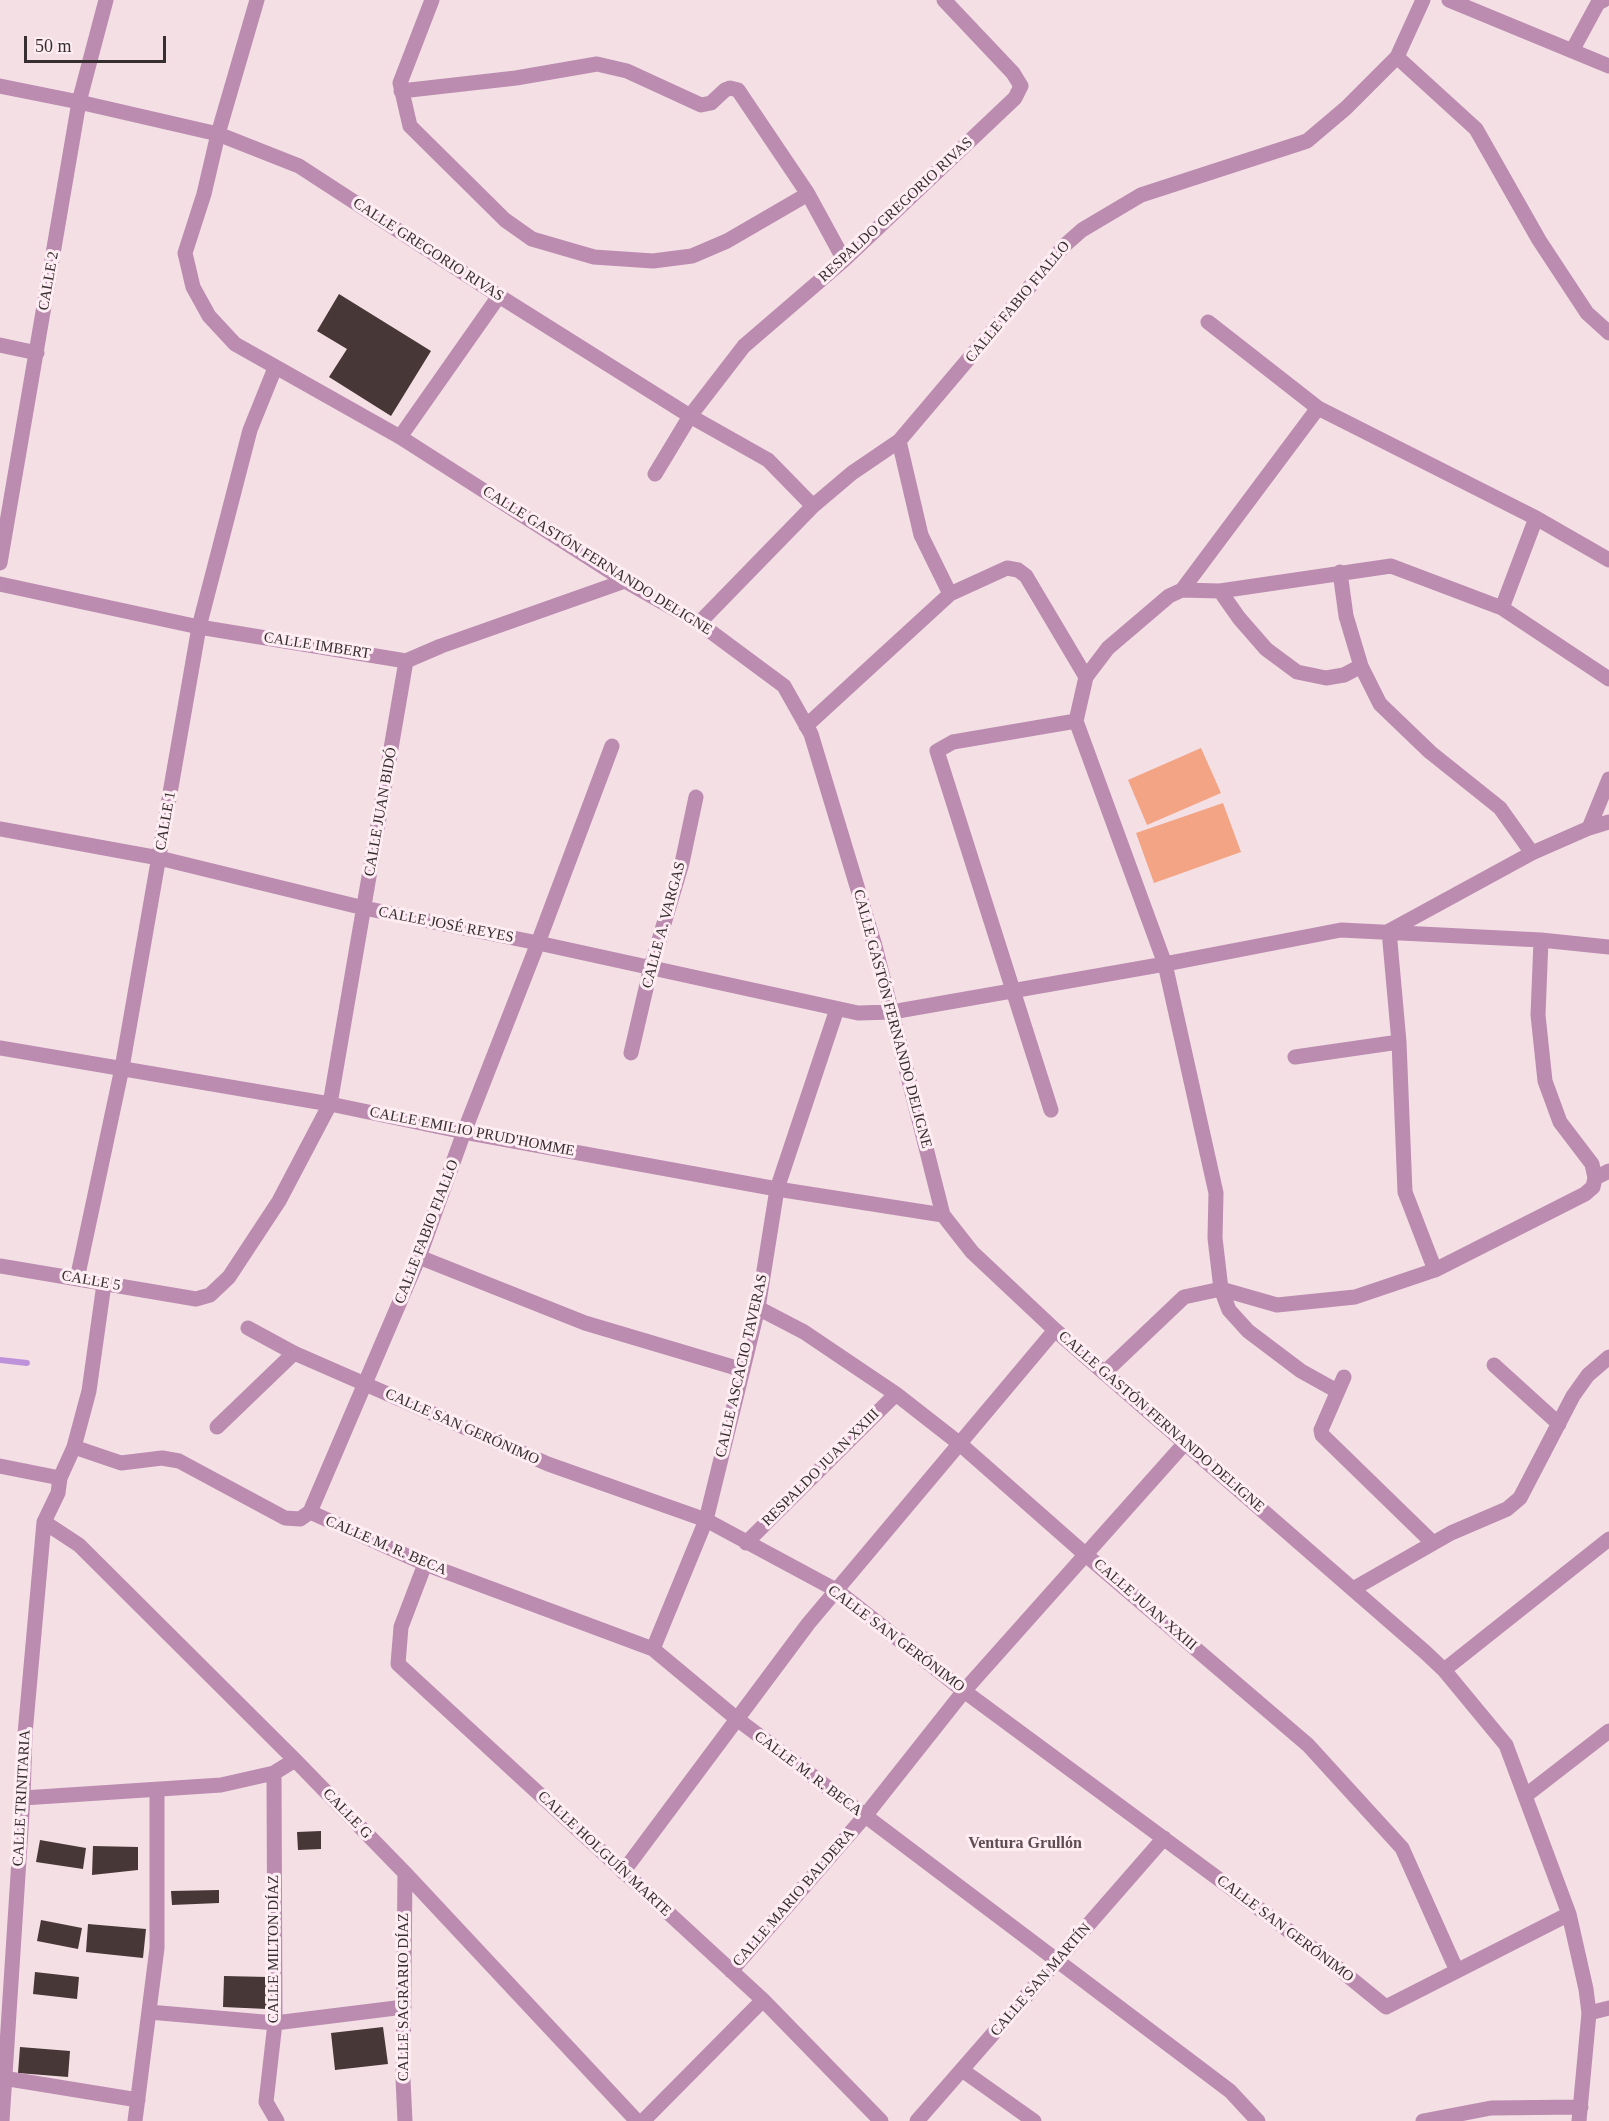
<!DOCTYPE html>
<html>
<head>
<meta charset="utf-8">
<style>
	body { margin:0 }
	#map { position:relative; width:1609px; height:2121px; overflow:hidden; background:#f4dfe5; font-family:"Times New Roman",serif }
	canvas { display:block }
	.scale { position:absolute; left:24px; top:36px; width:142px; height:27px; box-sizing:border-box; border:3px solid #362e30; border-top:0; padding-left:8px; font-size:18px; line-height:21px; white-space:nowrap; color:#362e30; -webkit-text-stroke:4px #feedf2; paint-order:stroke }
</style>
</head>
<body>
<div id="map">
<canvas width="1609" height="2121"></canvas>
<div class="scale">50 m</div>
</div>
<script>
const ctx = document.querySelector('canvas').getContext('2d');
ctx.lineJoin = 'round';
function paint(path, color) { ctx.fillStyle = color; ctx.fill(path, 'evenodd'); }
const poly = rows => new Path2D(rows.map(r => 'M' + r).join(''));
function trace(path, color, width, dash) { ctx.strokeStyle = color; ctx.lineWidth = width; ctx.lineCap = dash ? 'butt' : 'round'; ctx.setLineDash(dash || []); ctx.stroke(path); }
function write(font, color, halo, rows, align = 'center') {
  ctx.font = font + ' "Times New Roman",serif'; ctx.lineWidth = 6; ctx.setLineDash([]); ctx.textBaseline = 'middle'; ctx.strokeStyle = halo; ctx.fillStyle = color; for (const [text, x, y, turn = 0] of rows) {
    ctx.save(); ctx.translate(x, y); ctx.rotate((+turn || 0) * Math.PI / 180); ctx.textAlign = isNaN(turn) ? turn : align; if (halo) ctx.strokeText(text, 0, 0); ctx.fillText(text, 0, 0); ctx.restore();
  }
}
paint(poly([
	[1201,748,1221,793,1147,825,1128,780],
	[1223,803,1241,852,1154,883,1136,833]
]), '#f2a484');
trace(poly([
	[0,1360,27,1363]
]), '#be92da', 6);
paint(poly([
	[339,294,431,351,391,416,329,377,347,349,317,331],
	[321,1831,321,1849,298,1850,297,1832],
	[40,1840,86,1848,83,1869,36,1862],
	[93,1846,138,1847,138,1870,92,1875],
	[219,1890,219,1903,172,1905,171,1891],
	[41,1920,82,1928,78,1949,37,1941],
	[88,1924,146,1929,143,1958,86,1952],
	[35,1972,79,1977,77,1999,33,1994],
	[224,1976,268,1977,267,2009,223,2007],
	[383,2027,388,2064,335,2070,331,2033],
	[20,2047,70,2051,68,2077,18,2073]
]), '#483737');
trace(poly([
	[257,0,218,134,204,194,185,253,193,287,209,316,235,344,400,437,625,581,699,623,784,686,811,734,875,946,943,1215,972,1252,1055,1330,1425,1652,1444,1670,1506,1745,1569,1914,1586,1989,1589,2013,1579,2121],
	[432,0,400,83,410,126,505,220,532,239,594,257,653,261,692,256,727,241,808,194],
	[1449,0,1609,66],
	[1572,51,1598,3,1604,0],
	[1397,57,1476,129,1539,240,1587,313,1609,333],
	[0,86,79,102,218,134,299,166,499,296,690,416,768,460,813,506],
	[401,91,516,78,597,64,627,71,701,105,711,103,725,90,730,88,738,90,808,194,844,260],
	[1208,322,1318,408,1536,518,1609,560],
	[0,345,37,353],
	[400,437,499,296],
	[899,441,921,535,950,594],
	[655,474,690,416,744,346,844,260,1015,98,1021,86,1013,73,944,0],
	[0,563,79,102,106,0],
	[1340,572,1346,616,1361,666,1380,704,1430,752,1500,808,1532,853],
	[0,584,199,627,406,661,441,646,625,581],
	[1182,590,1318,408],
	[1220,591,1239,618,1266,649,1297,672,1326,678,1344,675,1361,666],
	[1502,608,1536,518],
	[699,623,813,506,852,473,899,441,1065,245,1082,230,1141,195,1307,141,1346,108,1397,57,1423,0],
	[806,726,950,594,1007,568,1018,570,1026,576,1086,677],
	[1589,828,1609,779],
	[0,829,159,858,364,908,538,943,858,1013,892,1012,1165,964,1341,930,1541,940,1609,947],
	[0,1048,330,1104,464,1132,777,1189,943,1215],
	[631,1053,651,967,682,863,696,797],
	[1295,1057,1399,1042],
	[1051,1110,937,751,953,742,1076,721],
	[1595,1178,1609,1171],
	[419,1257,585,1323,743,1370],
	[0,1266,196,1299,210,1295,229,1277,279,1201,330,1104,406,661],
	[1435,1270,1405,1192,1399,1042,1389,931,1532,853,1589,828,1609,822],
	[77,1279,122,1068,199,627,250,430,275,368],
	[758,1308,804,1332,896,1394,960,1444,1086,1555,1308,1745,1402,1848,1457,1971],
	[248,1328,294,1353,548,1464,706,1520,836,1590,964,1691,1327,1959,1386,2007,1569,1914],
	[1494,1365,1559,1424],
	[1104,1373,1184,1297,1221,1289,1277,1305,1355,1297,1435,1270,1585,1194,1593,1187,1595,1178,1592,1164,1560,1122,1545,1081,1538,1015,1541,940],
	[1344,1377,1321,1430,1322,1435,1433,1543],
	[1337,1391,1301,1371,1248,1331,1229,1310,1221,1289,1215,1238,1216,1193,1165,964,1076,721,1086,677,1108,648,1169,596,1182,590,1220,591,1391,566,1502,608,1609,679],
	[217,1427,294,1353],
	[74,1447,121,1463,162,1458,179,1461,285,1518,300,1519,310,1512],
	[0,1466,60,1478],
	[310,1512,425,1564,653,1649,737,1719,1230,2091,1258,2121],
	[310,1512,419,1257,464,1132,538,943,612,746],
	[44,1522,79,1545,295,1760,405,1873,637,2121],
	[746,1543,896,1394],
	[425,1564,401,1627,398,1664,763,2000,881,2121],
	[1353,1589,1451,1533,1507,1509,1520,1498,1573,1396,1588,1375,1609,1357],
	[653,1649,706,1520,758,1308,777,1189,837,1009],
	[1444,1670,1609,1539],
	[274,1773,275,2023,266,2102,277,2121],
	[1525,1796,1609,1731],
	[23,1798,221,1785,274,1773,295,1760],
	[623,1872,808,1624,1055,1330],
	[405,1873,403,2079,405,2121],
	[731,1971,865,1816,964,1691,1185,1443],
	[149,2012,275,2023,404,2007],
	[1589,2013,1609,2008],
	[962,2070,1034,2121],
	[3,2078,138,2100],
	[2,2121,23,1798,25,1734,44,1522,58,1493,60,1478,74,1447,89,1391,104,1284],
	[135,2121,157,1948,157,1790],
	[643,2121,763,2000],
	[917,2121,1164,1838],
	[1423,2121,1491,2108,1581,2107]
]), '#bb8bb0', 15);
write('15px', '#362e30', '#feedf2', [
	["RESPALDO GREGORIO RIVAS",896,210,-43],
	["CALLE GREGORIO RIVAS",428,250,33],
	["CALLE 2",49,281,-80],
	["CALLE FABIO FIALLO",1018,302,-50],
	["CALLE GASTÓN FERNANDO DELIGNE",597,561,32],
	["CALLE IMBERT",317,646,9],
	["CALLE JUAN BIDÓ",381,812,-80],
	["CALLE 1",166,821,-80],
	["CALLE JOSÉ REYES",446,925,11],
	["CALLE A. VARGAS",664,925,-75],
	["CALLE GASTÓN FERNANDO DELIGNE",892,1019,75],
	["CALLE EMILIO PRUD'HOMME",472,1132,11],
	["CALLE FABIO FIALLO",427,1232,-69],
	["CALLE 5",91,1281,10],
	["CALLE ASCACIO TAVERAS",742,1366,-77],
	["CALLE GASTÓN FERNANDO DELIGNE",1161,1422,41],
	["CALLE SAN GERÓNIMO",462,1427,24],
	["RESPALDO JUAN XXIII",821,1468,-45],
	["CALLE M. R. BECA",386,1546,23],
	["CALLE JUAN XXIII",1145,1605,41],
	["CALLE SAN GERÓNIMO",896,1639,37],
	["CALLE M. R. BECA",808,1774,37],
	["CALLE TRINITARIA",22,1798,-87],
	["CALLE G",347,1814,46],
	["CALLE HOLGUÍN MARTE",604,1854,43],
	["CALLE MARIO BALDERA",794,1898,-49],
	["CALLE SAN GERÓNIMO",1285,1929,37],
	["CALLE MILTON DÍAZ",274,1949,-90],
	["CALLE SAN MARTÍN",1041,1980,-49],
	["CALLE SAGRARIO DÍAZ",404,1997,-90]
]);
write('bold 16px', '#5d4c51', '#feedf2', [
	["Ventura Grullón",1025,1844]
]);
</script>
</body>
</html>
